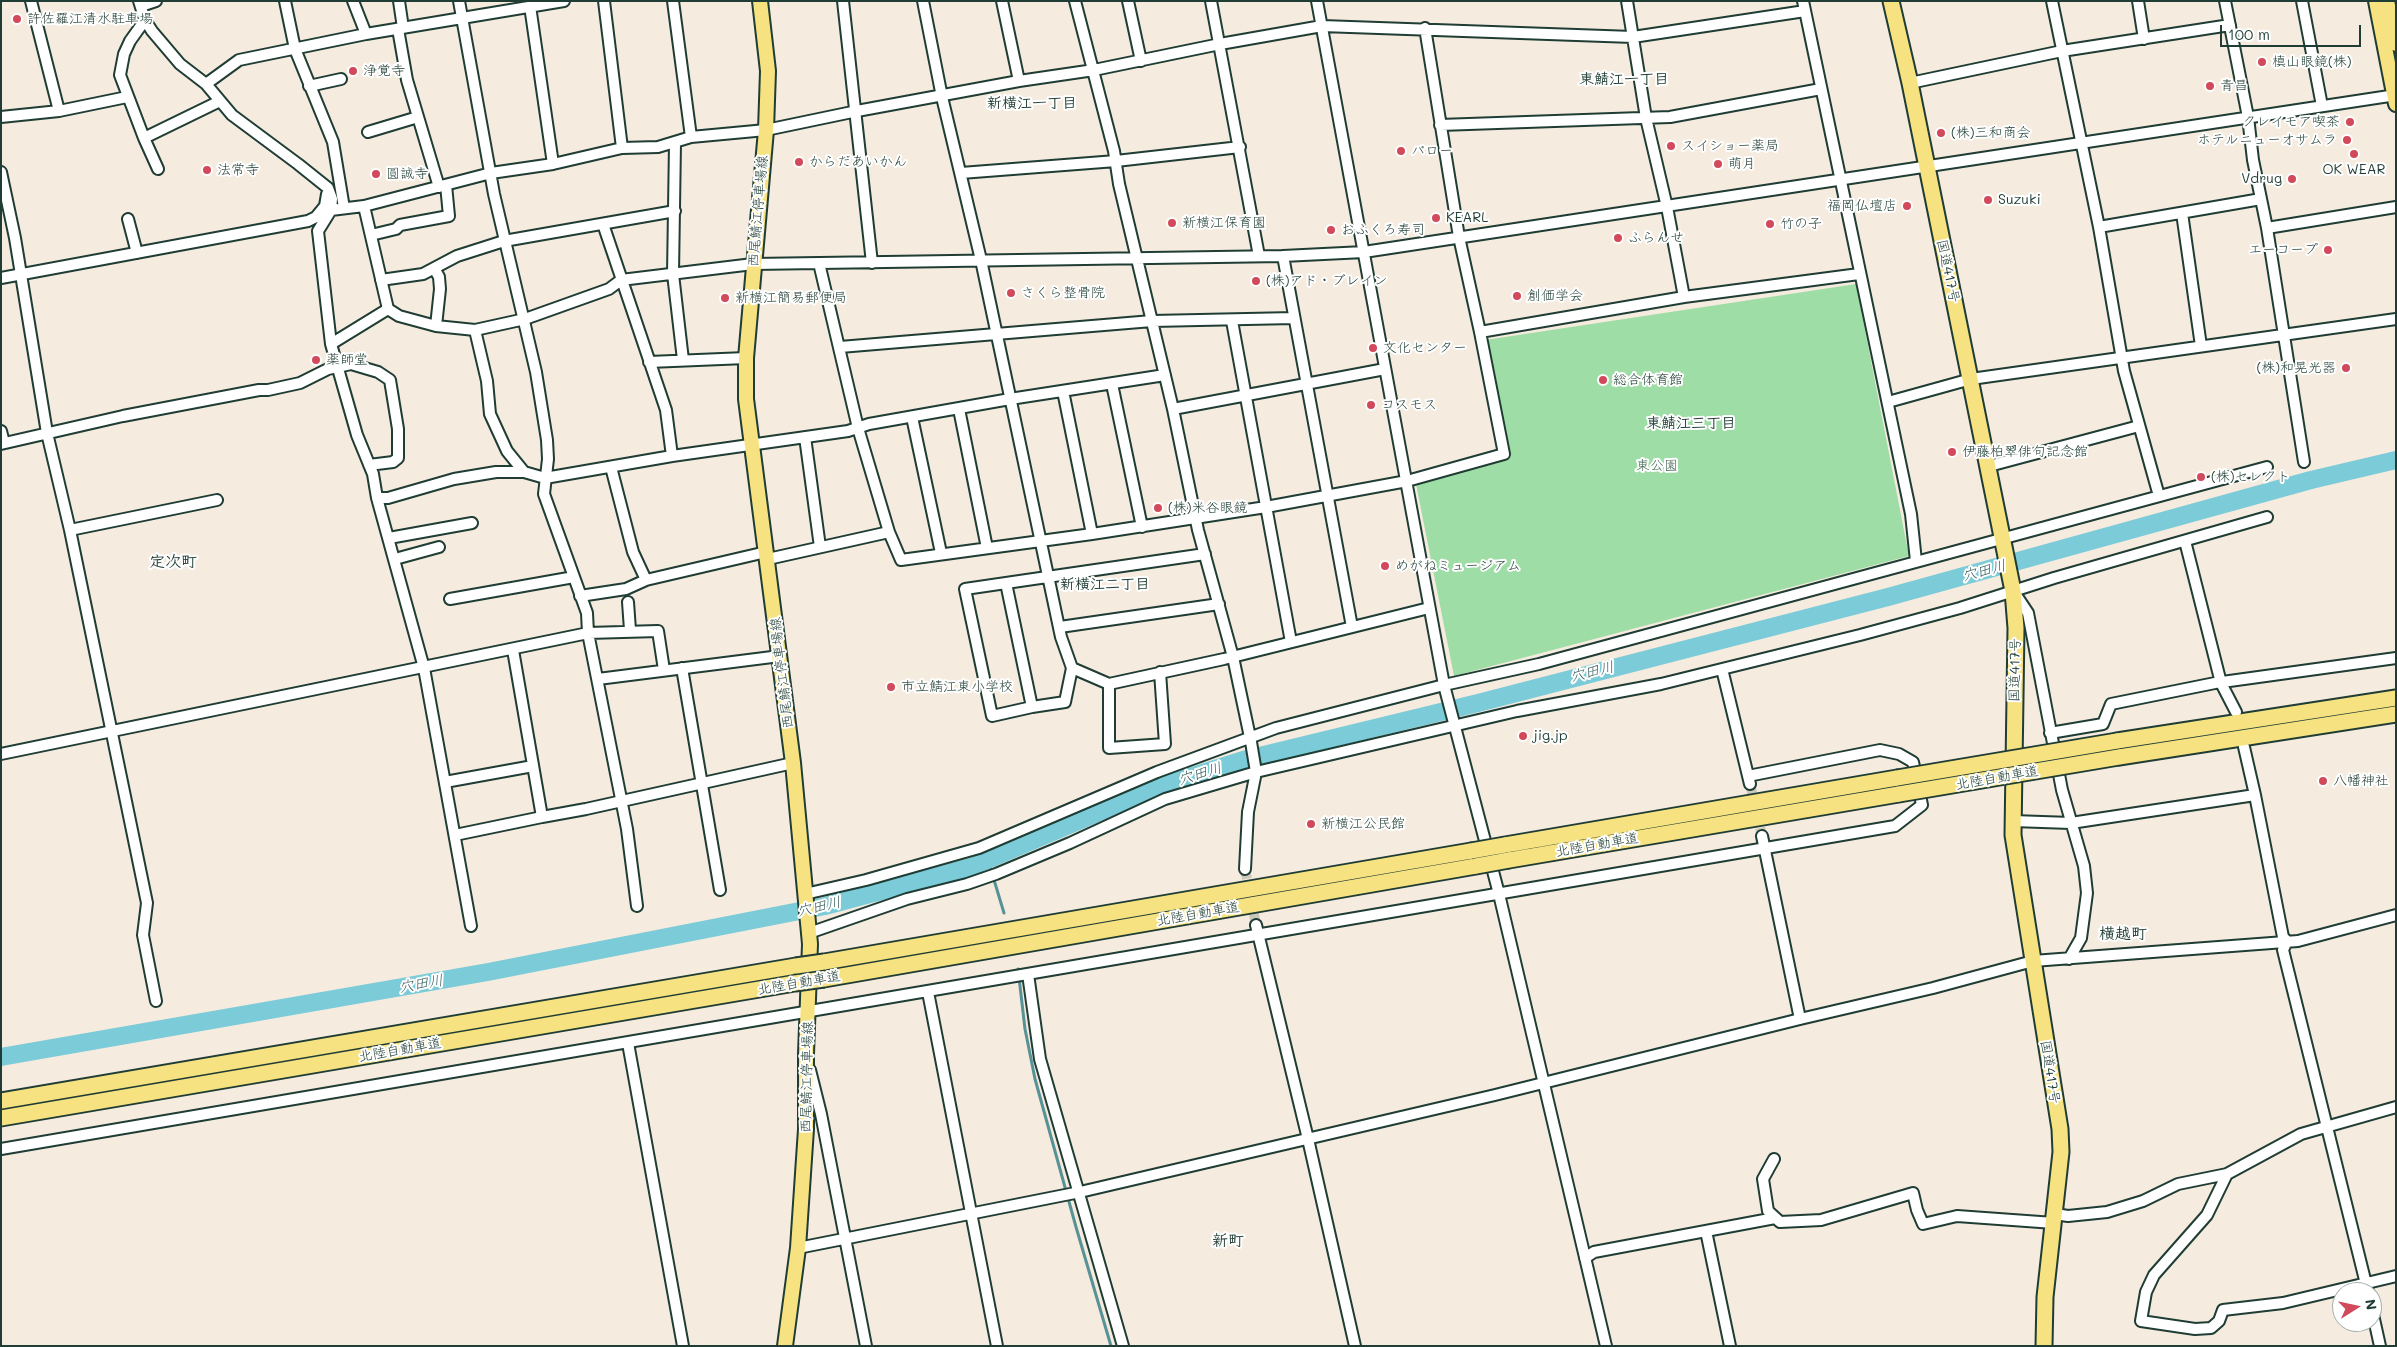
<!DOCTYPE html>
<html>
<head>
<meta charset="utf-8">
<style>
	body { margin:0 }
	#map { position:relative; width:2397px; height:1347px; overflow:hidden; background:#f6ebdf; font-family:Mali,sans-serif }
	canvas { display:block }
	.frame { position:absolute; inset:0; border:2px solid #1f3d34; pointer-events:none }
	.north { position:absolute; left:2332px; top:1282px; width:50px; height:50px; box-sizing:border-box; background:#fff; border:1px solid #a5b1ae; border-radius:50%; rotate:80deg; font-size:14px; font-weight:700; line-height:20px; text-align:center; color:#1f3d34 }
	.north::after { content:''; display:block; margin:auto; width:18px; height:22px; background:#d1495b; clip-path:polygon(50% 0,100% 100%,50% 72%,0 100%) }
	.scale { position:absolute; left:2220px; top:25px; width:141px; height:22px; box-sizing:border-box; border:2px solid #1f3d34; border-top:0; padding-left:6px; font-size:15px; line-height:18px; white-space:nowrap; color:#1f3d34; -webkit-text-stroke:4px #fff; paint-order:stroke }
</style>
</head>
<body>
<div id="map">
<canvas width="2397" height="1347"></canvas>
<div class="frame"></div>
<div class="north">N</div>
<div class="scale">100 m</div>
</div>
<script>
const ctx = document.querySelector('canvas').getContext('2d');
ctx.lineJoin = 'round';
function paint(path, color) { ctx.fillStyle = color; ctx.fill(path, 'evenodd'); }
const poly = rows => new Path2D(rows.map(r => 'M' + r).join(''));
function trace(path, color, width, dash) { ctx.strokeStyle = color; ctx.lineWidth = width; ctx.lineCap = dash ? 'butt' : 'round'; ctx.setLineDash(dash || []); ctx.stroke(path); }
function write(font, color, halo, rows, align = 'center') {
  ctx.font = font + ' Mali,"Klee One",sans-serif'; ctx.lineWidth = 4; ctx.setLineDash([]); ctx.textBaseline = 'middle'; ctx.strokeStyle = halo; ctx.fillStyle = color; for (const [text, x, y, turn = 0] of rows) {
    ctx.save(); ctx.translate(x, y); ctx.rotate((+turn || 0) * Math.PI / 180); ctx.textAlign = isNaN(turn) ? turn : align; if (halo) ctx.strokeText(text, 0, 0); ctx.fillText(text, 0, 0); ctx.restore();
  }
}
paint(poly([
	[1856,284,1909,556,1454,676,1416,484,1506,457,1485,340]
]), '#9fdda6');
trace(poly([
	[988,860,1004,913],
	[1018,969,1025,1029,1035,1079,1076,1227,1111,1346]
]), '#569296', 3);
trace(poly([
	[1,1057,488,972,825,906,971,867,1160,786,1243,760,1478,703,1888,597,2311,480,2396,460]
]), '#7bcbd8', 18);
trace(poly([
	[1750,784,1762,836],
	[1245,869,1256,925]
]), '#cbc8bd', 10, [10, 5]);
const minor = poly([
	[31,1,59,111],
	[139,1,145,20,152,31,180,64,206,84,232,115,298,164,328,188,332,199,331,210,318,231,331,344,357,435,373,474,377,498,424,668,471,926],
	[285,1,295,49,333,142,344,208],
	[353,1,366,34],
	[399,1,403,28],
	[459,1,494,194,536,372,547,440,548,459,544,494,587,613,588,633,627,829,637,906],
	[604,1,622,148],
	[673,1,691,137],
	[843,1,872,263],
	[923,1,942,97,981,260,1061,637,1072,668,1109,684,1224,659,1429,608],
	[1002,1,1019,81],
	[1075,1,1114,151,1119,184,1173,409,1198,530,1233,657,1251,742,1256,772,1248,812,1245,869],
	[1128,1,1141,61],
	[1211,1,1259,256],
	[1317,1,1444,685,1499,894,1606,1346],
	[1627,1,1646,118,1667,207,1684,297],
	[1803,1,1911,514,1916,561],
	[2052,1,2099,227,2124,371,2159,496],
	[2138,1,2144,39],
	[2225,1,2248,117,2253,160,2267,228,2304,462],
	[2302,1,2322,106],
	[141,6,156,1],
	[530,6,553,164],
	[145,20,130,41,124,54,120,75,144,138,220,101],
	[398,29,407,80,439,187],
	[1910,83,2062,51,2230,25],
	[206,84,239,60,366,34,564,1],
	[309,86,341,79],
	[1,117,59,111,127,97],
	[1440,125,1670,117,1821,89],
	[368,132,418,117],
	[144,138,158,169],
	[675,143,673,274,683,360],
	[1,172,15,238,47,433,70,530,147,903,143,935,156,1001],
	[961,173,1116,161,1240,147],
	[364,206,388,309,399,316,436,326,475,330,487,381,490,414,507,451,524,472],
	[331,210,364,206,491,173,553,164,622,148,658,147,691,137,766,130,857,111,1019,81,1094,70,1220,44,1322,26,1633,37,1805,11],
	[2182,213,2201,346],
	[128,219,137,253],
	[603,224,666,410,672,456],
	[2099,227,2261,199],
	[2267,228,2396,207],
	[371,235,396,229,400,225,449,216,446,185],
	[1283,256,1352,627],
	[819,263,858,428,889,532,901,560,1092,534,1266,507,1407,481,1504,454,1480,332,1459,237,1425,28],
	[434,268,439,277,440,289,436,326],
	[1,278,308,221,316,217,325,206,327,194],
	[381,280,423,274,457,256,504,241,675,211],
	[1232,321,1291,642],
	[475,330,525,319,609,289,621,280,753,264,1283,256,1364,252,2396,95],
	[1480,332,1684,297,1859,274],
	[331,344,388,309],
	[840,347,1152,321,1294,318],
	[649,362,746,358],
	[1112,384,1142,527],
	[1063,391,1092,534],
	[1888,402,1971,379,2396,319],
	[959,409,987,548],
	[1173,409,1385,369],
	[912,417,941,553],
	[1,431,4,443],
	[805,437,820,547],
	[1,444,123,416,259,390,268,390,300,383,328,369,351,364,378,372,390,380,398,429,398,458,393,462,369,465],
	[1989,466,2139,426],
	[611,467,633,552,646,580,766,552],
	[377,498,388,498,454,479,496,472,524,472,545,478,672,456,848,431,869,424,1010,399,1165,375],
	[70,530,217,500],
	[389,538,472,523],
	[2185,541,2221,683,2236,712],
	[395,559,439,547],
	[768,559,889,532],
	[1006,583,965,589,992,716,1032,707],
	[2014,592,2028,613,2062,790,2084,866,2087,893,2081,938,2069,959],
	[580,596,626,589,646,580],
	[450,599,574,577],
	[628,602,630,630],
	[1060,627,1219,604],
	[513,650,542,817,586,809,793,763],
	[682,668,720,890],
	[1072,668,1065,702,1032,707,1006,583,1205,554],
	[1722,669,1750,784],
	[598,679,780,656],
	[1109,684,1109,748,1165,744,1160,672],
	[2050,733,2103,724,2111,704,2215,683,2396,658],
	[2244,747,2255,795],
	[1,754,588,633,658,631,664,670],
	[445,782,533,766],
	[2013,821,2071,823,2255,795,2283,937,2287,941],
	[455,835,542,817],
	[1762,836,1800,1019],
	[805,894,866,880,979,848,1157,772,1276,728,1444,685,1539,664,2267,467],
	[1256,925,1308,1139,1355,1346],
	[809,933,907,899,967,884,996,874,1070,843,1165,799,1256,772,1517,711,1661,684,1860,635,1960,608,2054,578,2267,517],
	[2287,941,2283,950,2368,1292],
	[1028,974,1040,1059,1123,1346],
	[928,992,997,1346],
	[628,1043,683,1346],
	[810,1070,821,1114,866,1346],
	[1,1149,1895,826,1922,805,1913,762,1899,754,1880,750,1748,776],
	[1774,1159,1763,1179,1768,1211,1780,1222,1821,1220,1913,1193,1917,1210,1923,1224,1957,1216,2054,1223],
	[2227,1174,2207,1215,2154,1275,2146,1292,2141,1321,2195,1329,2211,1328,2219,1321,2223,1310,2283,1303,2396,1276],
	[2055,1214,2068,1216,2107,1212,2143,1201,2178,1184,2227,1174,2301,1134,2396,1107],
	[1706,1231,1730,1346],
	[798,1248,1080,1192,1495,1095,1800,1019,1933,988,2033,961,2298,941,2396,915],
	[1585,1258,1594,1252,1775,1218],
	[2372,1310,2380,1346]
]);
const major = poly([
	[760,1,768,71,766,130,746,358,746,399,793,763,810,944,806,1054,806,1129,798,1248,785,1346],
	[2376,1,2396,104],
	[2387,1,2396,44]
]);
const highway = poly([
	[1891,1,1910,83,2013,591,2016,628,2013,835,2060,1129,2061,1152,2045,1297,2044,1346],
	[2117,741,2396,698],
	[2119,757,2396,714],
	[1505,845,1897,778],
	[1509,860,1899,794],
	[824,962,1471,851],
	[824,979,1476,866],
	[1,1101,796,966],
	[1,1118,795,983]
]);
trace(minor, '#1f3d34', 14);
trace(major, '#1f3d34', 18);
trace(highway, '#1f3d34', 19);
trace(minor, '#fff', 10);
trace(major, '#f7e281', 14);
trace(highway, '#f7e281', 15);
const highwayBridge = poly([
	[1897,778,2117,741],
	[1899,794,2119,757],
	[1471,851,1505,845],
	[1476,866,1509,860],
	[796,966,824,962],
	[795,983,824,979]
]);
trace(highwayBridge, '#1f3d34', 19, []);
trace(highwayBridge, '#f7e281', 15);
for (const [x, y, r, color] of [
	[17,19,5,"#d1495b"],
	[2262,62,5,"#d1495b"],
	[353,71,5,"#d1495b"],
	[2210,86,5,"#d1495b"],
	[2350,122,5,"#d1495b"],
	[1941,133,5,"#d1495b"],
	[2347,140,5,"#d1495b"],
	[1671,146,5,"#d1495b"],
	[1401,151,5,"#d1495b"],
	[2354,154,5,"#d1495b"],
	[799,162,5,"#d1495b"],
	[1718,164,5,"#d1495b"],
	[207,170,5,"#d1495b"],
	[376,174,5,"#d1495b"],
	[2292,179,5,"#d1495b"],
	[1988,200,5,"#d1495b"],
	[1907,206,5,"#d1495b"],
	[1436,218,5,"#d1495b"],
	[1172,223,5,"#d1495b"],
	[1770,224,5,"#d1495b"],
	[1331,230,5,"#d1495b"],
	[1618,238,5,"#d1495b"],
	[2328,250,5,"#d1495b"],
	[1256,281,5,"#d1495b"],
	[1011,293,5,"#d1495b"],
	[1517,296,5,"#d1495b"],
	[725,298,5,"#d1495b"],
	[1373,348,5,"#d1495b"],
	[316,360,5,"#d1495b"],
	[2346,368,5,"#d1495b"],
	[1603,380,5,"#d1495b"],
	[1371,405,5,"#d1495b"],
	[1952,452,5,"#d1495b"],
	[2201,477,5,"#d1495b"],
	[1158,508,5,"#d1495b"],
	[1385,566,5,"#d1495b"],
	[891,687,5,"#d1495b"],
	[1523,736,5,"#d1495b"],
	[2323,781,5,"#d1495b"],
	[1311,824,5,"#d1495b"]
]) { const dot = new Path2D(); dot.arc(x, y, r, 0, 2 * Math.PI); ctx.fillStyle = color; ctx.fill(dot); trace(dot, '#fff', 2); }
write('14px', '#1f3d34', '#fff', [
	["許佐羅江清水駐車場",27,19],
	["槙山眼鏡(株)",2272,62],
	["浄覚寺",363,71],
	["青昌",2220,86],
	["クレイモア喫茶",2340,122,"right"],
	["(株)三和商会",1951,133],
	["ホテルニューオサムラ",2337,140,"right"],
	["スイショー薬局",1681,146],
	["バロー",1411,151],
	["からだあいかん",809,162],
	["萌月",1728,164],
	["法常寺",217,170],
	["OK WEAR",2354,170,"center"],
	["圓誠寺",386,174],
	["Vdrug",2282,179,"right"],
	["Suzuki",1998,200],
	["福岡仏壇店",1897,206,"right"],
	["KEARL",1446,218],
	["新横江保育園",1182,223],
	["竹の子",1780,224],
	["おふくろ寿司",1341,230],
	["ふらんせ",1628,238],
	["エーコープ",2318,250,"right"],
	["(株)アド・ブレイン",1266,281],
	["さくら整骨院",1021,293],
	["創価学会",1527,296],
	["新横江簡易郵便局",735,298],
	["文化センター",1383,348],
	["薬師堂",326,360],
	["(株)和晃光器",2336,368,"right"],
	["総合体育館",1613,380],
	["コスモス",1381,405],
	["伊藤柏翠俳句記念館",1962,452],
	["(株)セレクト",2211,477],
	["(株)米谷眼鏡",1168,508],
	["めがねミュージアム",1395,566],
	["市立鯖江東小学校",901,687],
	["jig.jp",1533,736],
	["八幡神社",2333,781],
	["新横江公民館",1321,824]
], 'left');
write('14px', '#1f3d34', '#fff', [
	["西尾鯖江停車場線",758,211,-85],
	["国道417号",1948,271,78],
	["国道417号",2015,670,-89],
	["西尾鯖江停車場線",782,673,-97],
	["北陸自動車道",1997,778,-10],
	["北陸自動車道",1597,845,-10],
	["北陸自動車道",1198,914,-10],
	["北陸自動車道",799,983,-10],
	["北陸自動車道",400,1050,-10],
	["国道417号",2050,1072,81],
	["西尾鯖江停車場線",807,1077,-89]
]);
write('14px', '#3f6550', '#fff', [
	["東公園",1657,466]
]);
write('bold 15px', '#1f3d34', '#fff', [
	["東鯖江一丁目",1624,79],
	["新横江一丁目",1032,103],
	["東鯖江三丁目",1691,423],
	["新横江二丁目",1105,584]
]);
write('italic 15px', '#36605d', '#fff', [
	["穴田川",1984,571,-15],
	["穴田川",1592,672,-14],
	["穴田川",1200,774,-17],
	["穴田川",819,907,-13],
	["穴田川",421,984,-10]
]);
write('bold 16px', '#1f3d34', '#fff', [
	["定次町",173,562],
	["横越町",2123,934],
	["新町",1228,1241]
]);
</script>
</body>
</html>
